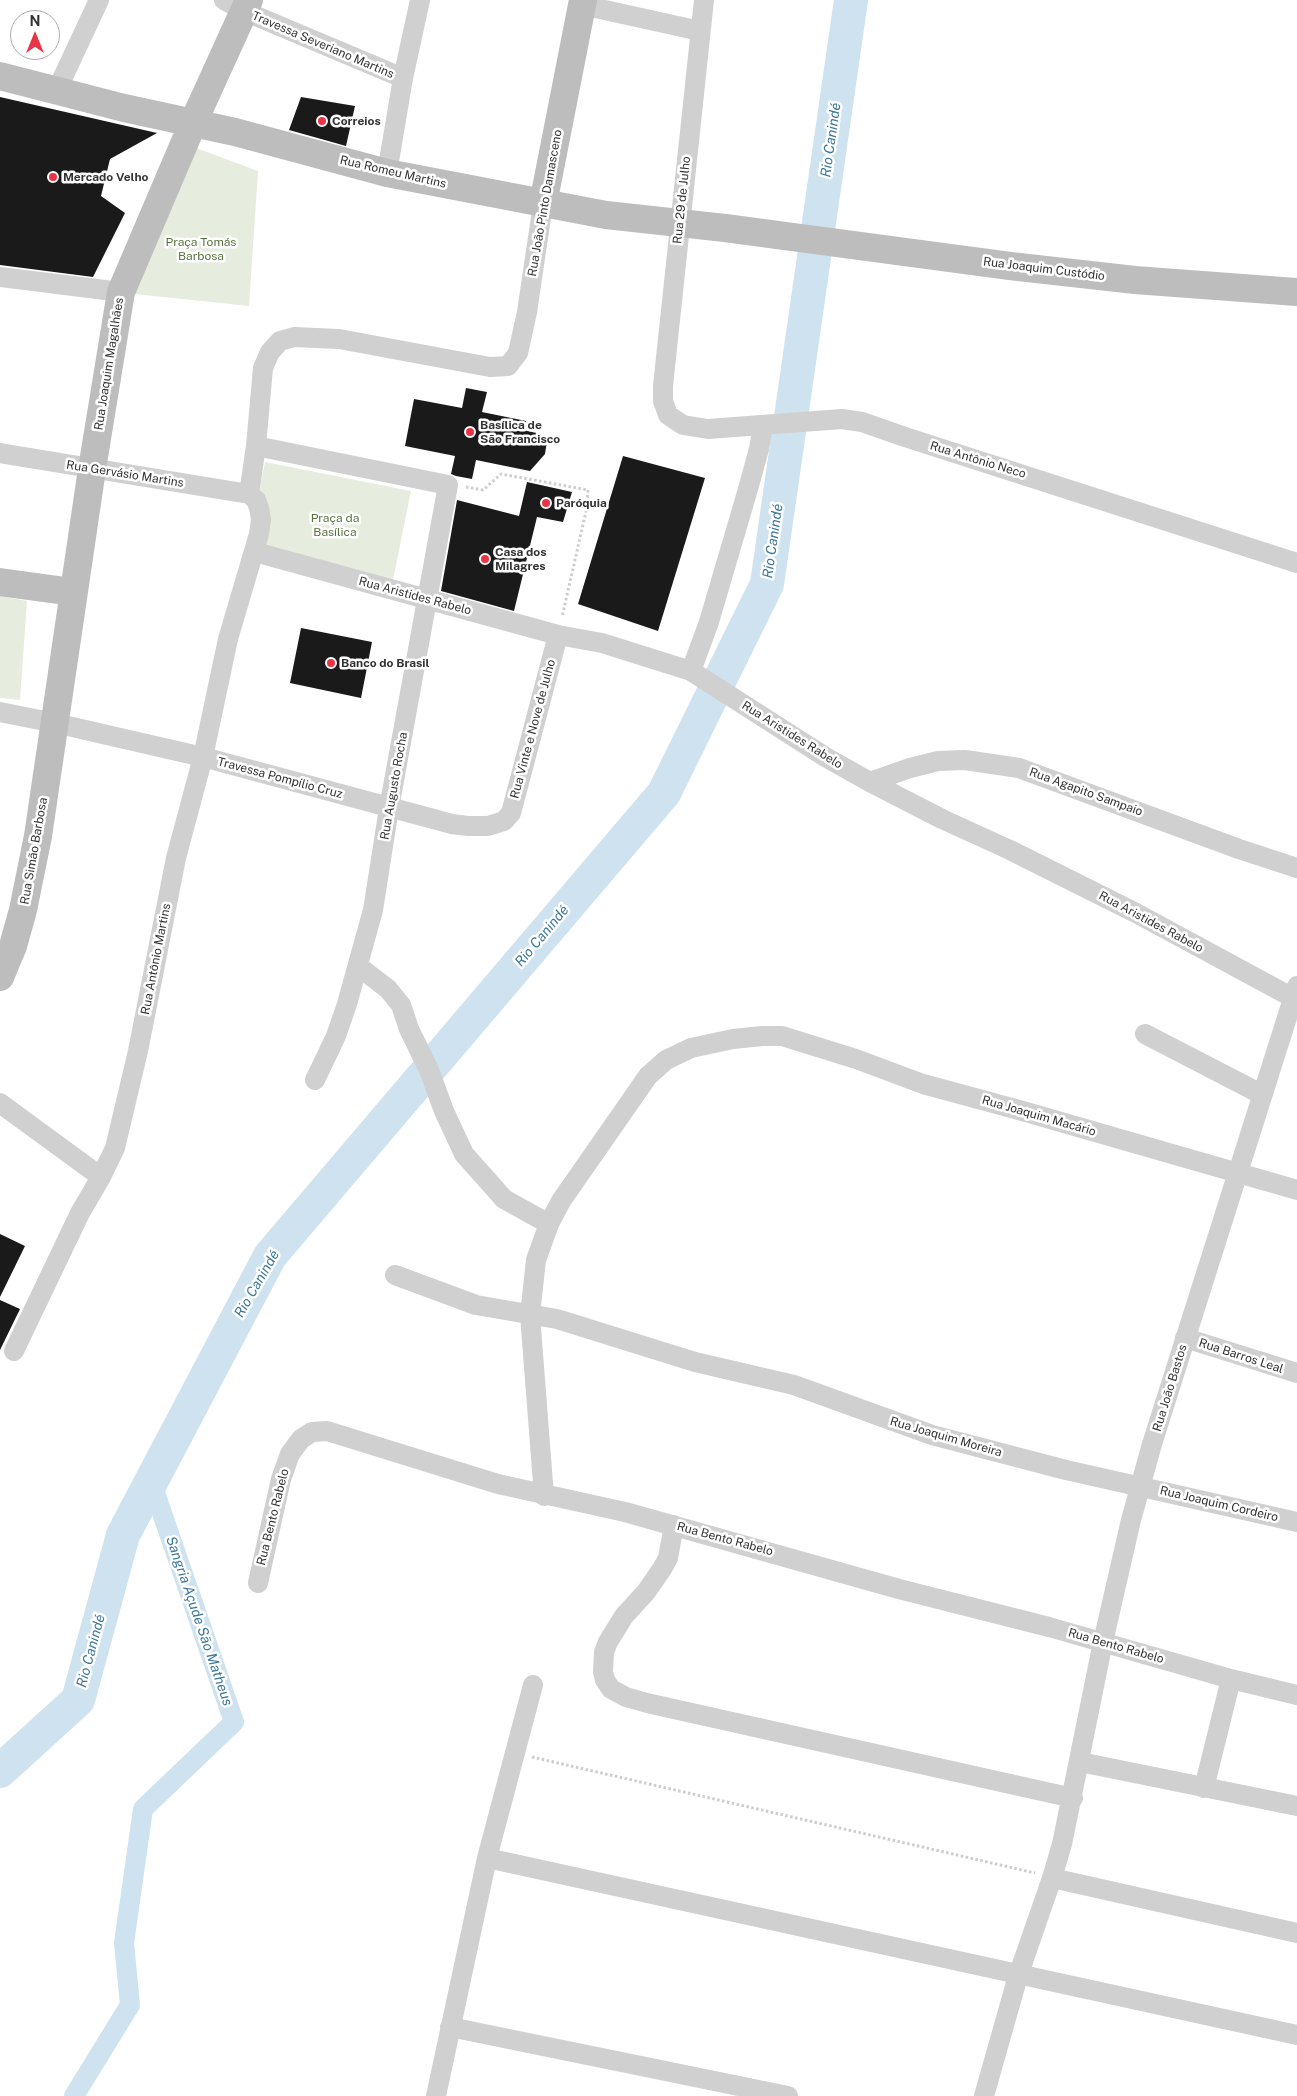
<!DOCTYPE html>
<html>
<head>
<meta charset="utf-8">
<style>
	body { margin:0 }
	#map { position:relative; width:1297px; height:2096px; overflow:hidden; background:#fff; font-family:"Public Sans",sans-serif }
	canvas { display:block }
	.north { position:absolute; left:10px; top:10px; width:50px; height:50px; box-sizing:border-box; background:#fff; border:1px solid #adadad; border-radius:50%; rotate:0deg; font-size:14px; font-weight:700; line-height:20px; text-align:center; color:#333 }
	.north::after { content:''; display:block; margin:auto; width:18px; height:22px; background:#eb3346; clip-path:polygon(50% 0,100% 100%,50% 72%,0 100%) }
</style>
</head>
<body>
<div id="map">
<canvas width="1297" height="2096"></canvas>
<div class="north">N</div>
</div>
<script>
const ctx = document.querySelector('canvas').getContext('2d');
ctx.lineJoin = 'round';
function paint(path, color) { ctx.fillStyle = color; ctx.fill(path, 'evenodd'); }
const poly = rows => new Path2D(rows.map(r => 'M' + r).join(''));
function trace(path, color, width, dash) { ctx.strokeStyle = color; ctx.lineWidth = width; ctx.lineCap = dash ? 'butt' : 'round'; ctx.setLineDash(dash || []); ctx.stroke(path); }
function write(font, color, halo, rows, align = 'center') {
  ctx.font = font + ' "Public Sans",sans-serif'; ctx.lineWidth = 5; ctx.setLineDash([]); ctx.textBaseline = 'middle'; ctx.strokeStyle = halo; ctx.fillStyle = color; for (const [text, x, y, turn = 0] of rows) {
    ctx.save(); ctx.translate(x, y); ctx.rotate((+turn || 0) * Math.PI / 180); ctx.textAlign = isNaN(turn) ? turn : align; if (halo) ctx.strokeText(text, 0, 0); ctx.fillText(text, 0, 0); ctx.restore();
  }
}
paint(poly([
	[188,145,258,171,249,306,126,293],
	[265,462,411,491,392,585,246,556],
	[0,596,27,601,20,700,0,698]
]), '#e6ecde');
trace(poly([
	[74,2096,130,2005,124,1943,143,1809,234,1722,151,1481]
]), '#cee3ef', 20);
trace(poly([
	[0,1771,78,1700,123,1535,270,1256,664,793,767,584,851,0]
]), '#cee3ef', 34);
paint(poly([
	[0,97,157,133,110,159,101,196,125,213,93,277,0,265],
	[301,97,355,106,346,146,289,130],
	[466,388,487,392,482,412,526,421,523,430,541,434,547,441,545,454,530,471,476,460,472,479,456,476,451,474,455,456,405,446,414,399,462,408],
	[623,456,705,478,658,631,578,604],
	[527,482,572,492,563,522,537,517,514,611,441,591,457,500,519,516],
	[301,628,372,642,361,698,290,683],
	[0,1234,25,1246,0,1297],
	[0,1300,20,1309,0,1350]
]), '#1a1a1a');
trace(poly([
	[466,487,483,490,501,474,588,490,587,507,562,617],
	[532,1757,1035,1873]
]), '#cdcdcd', 3, [2.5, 2.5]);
trace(poly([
	[224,0,244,11,403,78],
	[704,0,663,386,663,401,668,415,683,425,708,429,842,419,862,422,905,437,1297,563],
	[582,5,700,31],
	[57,90,99,0],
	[387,173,403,78,420,0],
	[0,277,121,292],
	[0,453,249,494],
	[255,552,558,635,602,643,691,671,827,758,870,782,942,819,1010,850,1136,913,1297,1000],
	[691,671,709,622,748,489,759,449,763,426],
	[0,712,55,723,203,757,452,824,468,826,488,826,504,821,511,813,558,635],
	[870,782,910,768,938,761,965,760,1019,768,1239,849,1297,868],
	[358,966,388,989,401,1005,409,1029,429,1070,444,1111,464,1154,504,1199,549,1224],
	[1145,1034,1261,1094],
	[315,1080,336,1036,347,1004,373,910,389,808,448,485,256,446,263,368,270,352,280,341,294,337,339,339,490,367,508,366,518,353,527,312,543,204],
	[0,1103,101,1177],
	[395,1275,476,1305,557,1319,695,1362,794,1385,932,1435,1066,1470,1297,1522],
	[1185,1338,1297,1373],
	[14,1351,80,1213,101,1177,115,1148,138,1051,176,858,203,757,228,639,259,534,261,519,259,508,256,500,249,494,256,446],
	[544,1496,530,1315,536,1260,549,1224,561,1201,648,1076,666,1060,691,1048,733,1039,762,1036,782,1036,856,1059,923,1084,1019,1110,1297,1190],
	[674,1525,668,1558,662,1569,646,1592,624,1616,608,1642,604,1652,603,1672,605,1680,611,1689,626,1697,647,1703,1073,1798],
	[258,1583,281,1479,290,1454,301,1439,312,1432,327,1431,498,1484,625,1512,899,1589,1049,1627,1231,1679,1297,1695],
	[1080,1762,1297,1806],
	[1204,1788,1231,1679],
	[487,1858,1297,2035],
	[1052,1878,1297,1933],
	[450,2027,788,2096],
	[436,2096,487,1858,533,1685],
	[984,2096,1018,1976,1052,1878,1062,1844,1103,1642,1131,1520,1152,1444,1297,986]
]), '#d0d0d0', 20);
trace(poly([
	[0,76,124,108,235,132,387,173,606,215,725,228,1010,266,1135,280,1297,292],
	[543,204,583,0],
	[0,582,73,592],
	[0,977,13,946,23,910,38,836,92,469,121,292,193,123,249,0]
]), '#bdbdbd', 28);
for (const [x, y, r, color] of [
	[322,121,5,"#eb3346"],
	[53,177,5,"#eb3346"],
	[470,432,5,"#eb3346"],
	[546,503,5,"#eb3346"],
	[485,559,5,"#eb3346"],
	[331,663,5,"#eb3346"]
]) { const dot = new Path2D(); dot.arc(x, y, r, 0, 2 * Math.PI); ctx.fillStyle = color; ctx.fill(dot); trace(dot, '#fff', 2); }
write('12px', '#333', '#fff', [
	["Travessa Severiano Martins",323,45,23],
	["Rua Romeu Martins",393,172,13],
	["Rua 29 de Julho",682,200,-84],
	["Rua João Pinto Damasceno",545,203,-80],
	["Rua Joaquim Custódio",1044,269,7],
	["Rua Joaquim Magalhães",109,364,-81],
	["Rua Antônio Neco",978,460,17],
	["Rua Gervásio Martins",125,474,9],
	["Rua Aristides Rabelo",415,596,15],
	["Rua Vinte e Nove de Julho",533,729,-75],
	["Rua Aristides Rabelo",792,735,32],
	["Travessa Pompílio Cruz",280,778,15],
	["Rua Augusto Rocha",394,786,-80],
	["Rua Agapito Sampaio",1086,792,20],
	["Rua Simão Barbosa",34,851,-80],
	["Rua Aristides Rabelo",1151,922,28],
	["Rua Antônio Martins",156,959,-79],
	["Rua Joaquim Macário",1039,1116,16],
	["Rua Barros Leal",1241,1356,18],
	["Rua João Bastos",1170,1388,-73],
	["Rua Joaquim Moreira",946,1437,16],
	["Rua Joaquim Cordeiro",1219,1504,13],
	["Rua Bento Rabelo",273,1517,-76],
	["Rua Bento Rabelo",725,1539,15],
	["Rua Bento Rabelo",1116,1646,16]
]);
write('bold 12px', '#333', '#fff', [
	["Correios",332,121],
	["Mercado Velho",63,177],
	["Basílica de",480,425],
	["São Francisco",480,439],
	["Paróquia",556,503],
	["Casa dos",495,552],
	["Milagres",495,566],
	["Banco do Brasil",341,663]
], 'left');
write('12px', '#57713d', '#fff', [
	["Praça Tomás",201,242],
	["Barbosa",201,256],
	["Praça da",335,518],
	["Basílica",335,532]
]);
write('italic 14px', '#3c7799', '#fff', [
	["Rio Canindé",831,140,-82],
	["Rio Canindé",773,541,-82],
	["Rio Canindé",542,936,-50],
	["Rio Canindé",257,1284,-60],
	["Sangria Açude São Matheus",199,1621,71],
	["Rio Canindé",91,1651,-75]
]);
</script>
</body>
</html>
